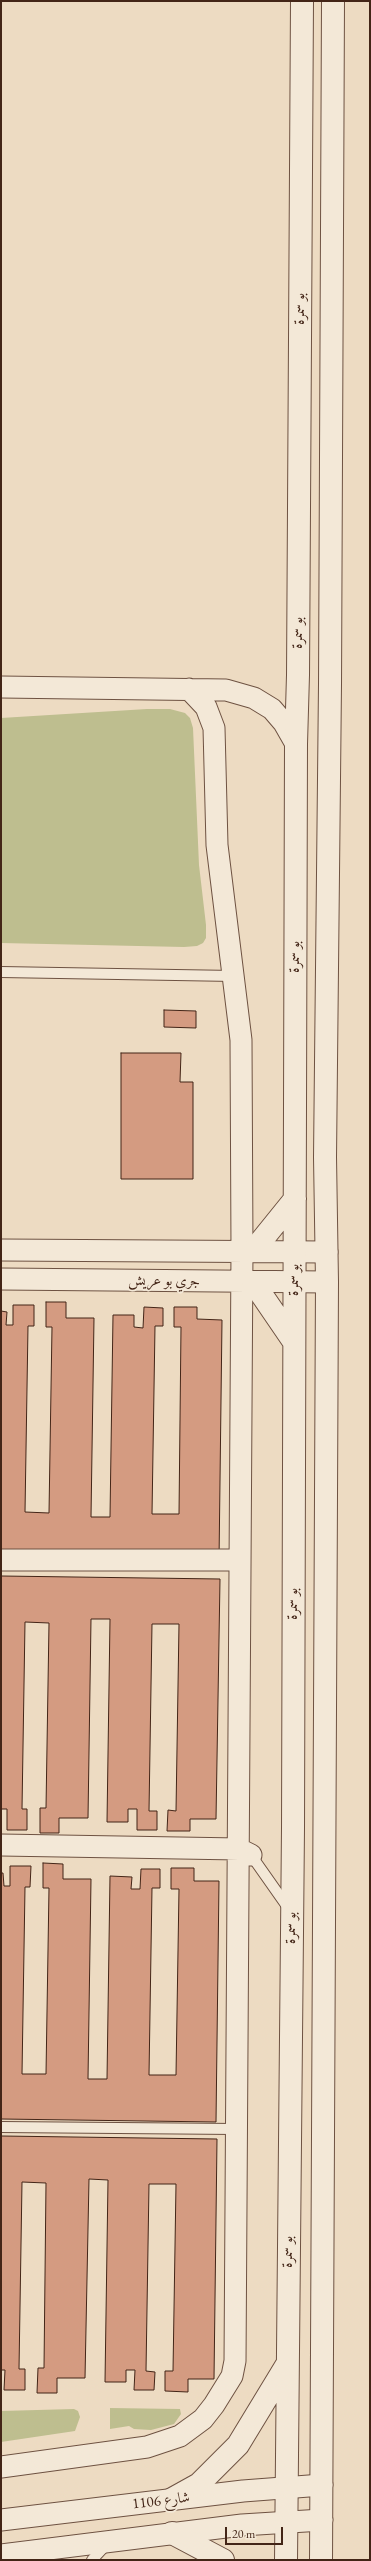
<!DOCTYPE html>
<html>
<head>
<meta charset="utf-8">
<style>
	body { margin:0 }
	#map { position:relative; width:371px; height:2561px; overflow:hidden; background:#eddbc2; font-family:"EB Garamond",serif }
	canvas { display:block }
	.frame { position:absolute; inset:0; border:2px solid #432517; pointer-events:none }
	.scale { position:absolute; left:225px; top:2527px; width:58px; height:18px; box-sizing:border-box; border:2px solid #432517; border-top:0; padding-left:5px; font-size:12px; line-height:14px; white-space:nowrap; color:#432517; -webkit-text-stroke:3px #f3e8d7; paint-order:stroke }
</style>
</head>
<body>
<div id="map">
<canvas width="371" height="2561"></canvas>
<div class="frame"></div>
<div class="scale">20 m</div>
</div>
<script>
const ctx = document.querySelector('canvas').getContext('2d');
ctx.lineJoin = 'round';
function paint(path, color) { ctx.fillStyle = color; ctx.fill(path, 'evenodd'); }
const poly = rows => new Path2D(rows.map(r => 'M' + r).join(''));
function trace(path, color, width, dash) { ctx.strokeStyle = color; ctx.lineWidth = width; ctx.lineCap = dash ? 'butt' : 'round'; ctx.setLineDash(dash || []); ctx.stroke(path); }
function write(font, color, halo, rows, align = 'center') {
  ctx.font = font + ' "EB Garamond",Amiri,serif'; ctx.lineWidth = 3.5; ctx.setLineDash([]); ctx.textBaseline = 'middle'; ctx.strokeStyle = halo; ctx.fillStyle = color; for (const [text, x, y, turn = 0] of rows) {
    ctx.save(); ctx.translate(x, y); ctx.rotate((+turn || 0) * Math.PI / 180); ctx.textAlign = isNaN(turn) ? turn : align; if (halo) ctx.strokeText(text, 0, 0); ctx.fillText(text, 0, 0); ctx.restore();
  }
}
paint(poly([
	[147,709,170,709,185,713,190,718,193,728,199,865,206,925,206,938,203,943,197,946,184,947,1,943,1,718],
	[110,2408,180,2409,181,2414,174,2424,151,2430,134,2429,129,2426,110,2429],
	[74,2409,78,2411,80,2417,75,2431,1,2442,1,2411]
]), '#bebe8f');
const building = poly([
	[164,1010,196,1011,196,1028,164,1027,164,1010],
	[121,1053,181,1053,180,1082,193,1082,193,1179,121,1179,121,1053],
	[46,1302,66,1302,66,1318,94,1318,91,1517,110,1517,113,1315,134,1315,134,1327,143,1328,144,1307,163,1308,163,1326,155,1326,152,1514,179,1514,181,1327,174,1327,174,1307,197,1307,197,1319,222,1320,219,1561,1,1558,1,1311,7,1312,6,1325,13,1325,13,1305,34,1305,34,1326,28,1326,25,1512,49,1513,52,1327,46,1327,46,1302],
	[1,1576,220,1579,216,1819,190,1819,190,1831,167,1831,168,1810,176,1811,179,1624,152,1624,149,1811,157,1811,157,1830,137,1830,137,1809,128,1809,128,1822,107,1822,110,1619,91,1619,88,1818,59,1818,59,1833,40,1833,40,1808,46,1808,49,1623,25,1622,22,1809,27,1809,27,1830,7,1830,7,1809,1,1809,1,1576],
	[43,1863,63,1864,63,1879,91,1879,88,2079,107,2079,110,1876,132,1877,131,1889,140,1889,141,1869,160,1869,160,1888,152,1888,149,2075,176,2075,179,1889,171,1889,171,1868,194,1868,194,1881,219,1881,216,2122,1,2119,1,1873,3,1873,4,1886,10,1886,10,1866,31,1866,30,1887,25,1887,22,2074,46,2074,49,1888,43,1888,43,1863],
	[1,2136,217,2139,214,2379,188,2379,188,2392,165,2391,165,2371,173,2371,176,2184,149,2184,146,2371,155,2372,154,2390,134,2390,135,2370,126,2370,126,2382,105,2382,108,2180,89,2179,85,2378,57,2378,57,2393,37,2393,38,2368,44,2368,46,2183,22,2182,19,2369,25,2369,25,2390,4,2390,5,2370,1,2370,1,2136]
]);
paint(building, '#d49b81');
trace(building, '#432517', 1);
const service = poly([
	[1,972,234,976],
	[251,1855,289,1909],
	[1,2127,236,2129],
	[92,2560,107,2544]
]);
const minor = poly([
	[1,687,226,690,254,698,272,709,284,723,296,744],
	[1,1250,327,1252],
	[1,1279,327,1282],
	[1,1560,240,1560],
	[1,1845,239,1849,251,1855],
	[1,2467,147,2447,180,2436,203,2419,214,2405,232,2376,235,2361,242,1250,241,1040,217,845,214,728,206,707,189,689],
	[1,2520,243,2491,322,2485],
	[1,2555,242,2525,322,2520]
]);
const tertiary = poly([
	[253,1251,295,1199],
	[253,1282,294,1342],
	[172,2499,199,2484,238,2445,286,2366],
	[172,2533,223,2560],
	[286,2560,293,1828,296,744,298,675,302,1],
	[321,2560,327,1282,325,1157,330,684,333,1]
]);
trace(service, '#6e5242', 12);
trace(minor, '#6e5242', 23);
trace(tertiary, '#6e5242', 24);
trace(service, '#f3e8d7', 10);
trace(minor, '#f3e8d7', 21);
trace(tertiary, '#f3e8d7', 22);
write('15px', '#432517', '#f3e8d7', [
	["بو سمرة",300,309,-90],
	["بو سمرة",298,633,-90],
	["بو سمرة",295,957,-90],
	["بو سمرة",294,1280,-89],
	["جري بو عريش",164,1281,1],
	["بو سمرة",293,1604,-90],
	["بو سمرة",291,1928,-89],
	["بو سمرة",288,2252,-90],
	["شارع 1106",161,2501,-7]
]);
</script>
</body>
</html>
